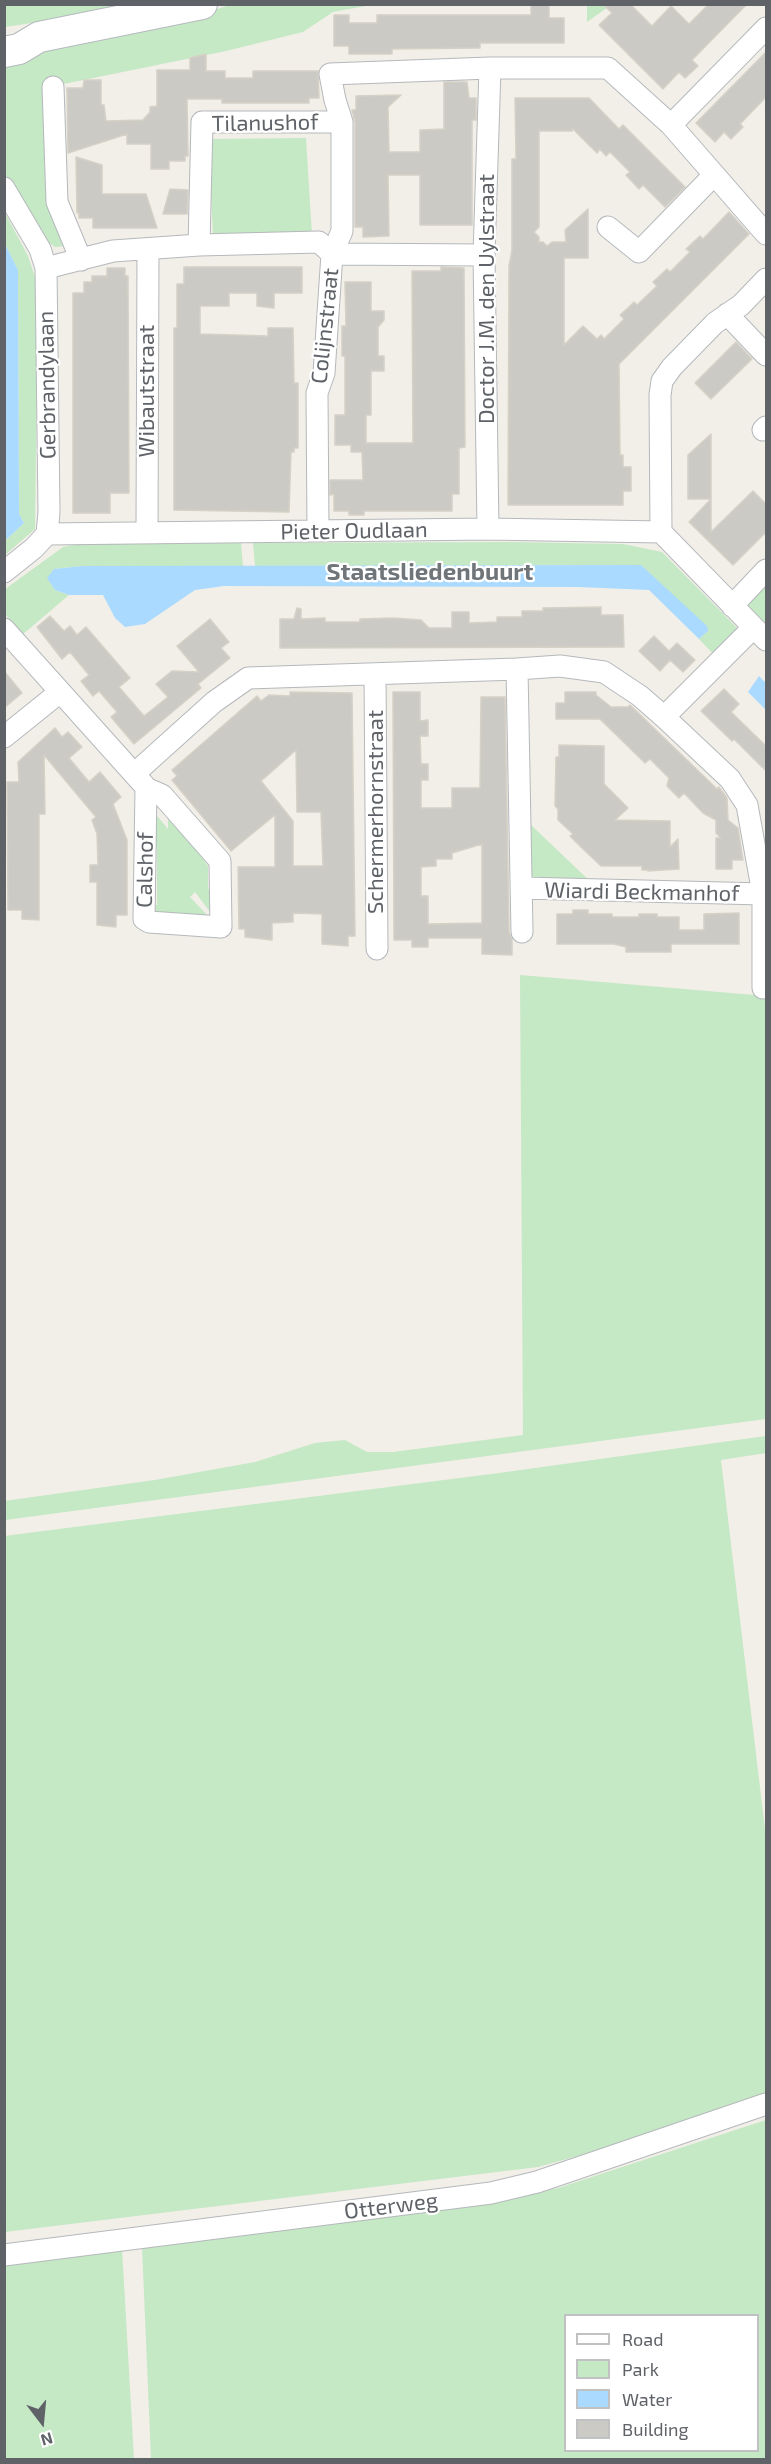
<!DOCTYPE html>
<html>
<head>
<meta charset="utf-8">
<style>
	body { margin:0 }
	#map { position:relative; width:771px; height:2464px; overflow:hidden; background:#f1efe8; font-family:"Exo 2",sans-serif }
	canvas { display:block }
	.frame { position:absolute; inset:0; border:6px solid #5f6368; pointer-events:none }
	.legend { position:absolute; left:564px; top:2314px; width:195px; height:138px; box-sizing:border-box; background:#fff; border:2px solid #bfc1c3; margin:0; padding:8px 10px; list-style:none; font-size:18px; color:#5f6368 }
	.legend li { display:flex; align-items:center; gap:12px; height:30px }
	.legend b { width:30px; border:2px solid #bfc1c3 }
	.north { position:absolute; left:12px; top:2392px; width:60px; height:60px; -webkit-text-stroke:4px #fff; paint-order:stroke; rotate:164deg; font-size:16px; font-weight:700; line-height:24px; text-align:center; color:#5f6368 }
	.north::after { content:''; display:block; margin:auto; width:21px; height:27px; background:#5f6368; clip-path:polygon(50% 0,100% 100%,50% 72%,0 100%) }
</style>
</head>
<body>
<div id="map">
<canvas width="771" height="2464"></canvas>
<div class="frame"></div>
<ul class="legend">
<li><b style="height:8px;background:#fff"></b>Road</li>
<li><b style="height:16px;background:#c5e8c5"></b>Park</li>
<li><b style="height:16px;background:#aadaff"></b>Water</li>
<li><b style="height:16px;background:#cccac5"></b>Building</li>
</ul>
<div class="north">N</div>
</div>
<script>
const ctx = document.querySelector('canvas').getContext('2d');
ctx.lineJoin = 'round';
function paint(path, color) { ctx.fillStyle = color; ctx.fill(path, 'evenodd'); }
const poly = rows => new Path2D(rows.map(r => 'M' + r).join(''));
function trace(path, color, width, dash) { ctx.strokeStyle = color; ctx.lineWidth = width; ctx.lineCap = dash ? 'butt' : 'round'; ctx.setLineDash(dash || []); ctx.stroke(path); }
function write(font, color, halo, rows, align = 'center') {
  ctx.font = font + ' "Exo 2",sans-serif'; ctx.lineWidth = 4.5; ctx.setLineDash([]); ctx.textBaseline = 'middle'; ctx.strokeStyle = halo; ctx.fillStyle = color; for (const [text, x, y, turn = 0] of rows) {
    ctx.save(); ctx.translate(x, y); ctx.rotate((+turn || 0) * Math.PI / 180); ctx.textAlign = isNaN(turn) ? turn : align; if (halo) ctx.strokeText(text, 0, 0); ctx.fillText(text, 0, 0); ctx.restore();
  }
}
paint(poly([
	[21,4,125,5,78,16,5,27,5,6],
	[587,4,611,5,587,22],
	[230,5,371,5,333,12,303,32,226,51,44,88,44,164,49,196,65,246,55,247,36,234,5,175,4,59,163,26],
	[306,138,312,235,213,237,209,139],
	[5,213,28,256,38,286,35,529,5,555,4,537,7,539,24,523,19,514,18,270,5,244],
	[511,542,623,544,662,552,741,632,716,657,699,639,708,631,641,565,255,566,253,543],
	[241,543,243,566,82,566,54,569,48,578,55,590,69,595,22,635,5,614,4,590,63,547,79,544],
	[766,581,766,626,742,605],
	[158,804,200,849,201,856,208,866,208,888,216,902,214,917,195,892,190,897,209,917,208,920,152,912,152,906,157,905,157,848,152,844,153,811,168,829,168,818],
	[531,825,595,886,531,883],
	[520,975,766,996,766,1419,5,1520,4,1501,155,1480,255,1462,315,1443,345,1440,367,1452,393,1452,523,1435],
	[766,1436,766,1453,721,1460,766,1838,766,2096,625,2143,538,2167,5,2232,4,1536,499,1473],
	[766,2120,766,2459,151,2459,142,2246,521,2196,558,2188],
	[566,2316,758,2316,758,2450,566,2450],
	[122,2248,134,2459,5,2459,4,2262]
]), '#c5e8c5');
paint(poly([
	[5,244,18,270,19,514,24,523,7,539,4,537],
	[641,565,707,626,708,631,699,639,649,590,578,587,224,586,195,590,145,624,125,627,115,618,103,595,69,595,55,590,47,578,54,569,82,566],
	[759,676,766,683,766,710,748,692]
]), '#aadaff');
const building = poly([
	[531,4,549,4,549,18,564,18,564,43,480,43,480,48,392,49,392,54,349,54,349,46,334,46,334,15,349,15,349,23,377,23,377,15,531,15,531,4],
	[603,4,630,4,652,26,671,6,689,24,709,4,747,4,692,60,698,66,685,78,679,72,663,89,599,25,612,13,603,4],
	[766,52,766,97,740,124,743,127,731,139,724,132,715,142,696,123,766,52],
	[206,54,206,71,225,71,225,78,253,78,253,71,318,71,319,98,309,98,309,103,222,103,222,99,187,99,188,156,185,156,185,161,169,161,169,169,151,169,151,144,127,144,127,134,68,153,67,88,83,88,84,80,101,80,101,105,104,105,106,121,143,120,150,112,150,107,157,106,157,70,190,70,190,58,206,54],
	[444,82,467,82,469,98,476,98,476,120,472,120,472,225,420,225,420,175,388,175,389,236,363,237,363,227,355,227,355,122,352,110,356,110,356,96,401,95,388,107,389,152,420,152,420,130,444,129,444,82],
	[515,98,589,98,619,129,623,125,685,187,665,207,643,185,639,189,626,175,630,172,610,152,606,156,600,149,597,153,572,128,572,131,539,131,539,227,534,232,539,237,539,242,543,242,547,246,552,242,566,242,565,230,588,209,588,258,564,258,564,345,583,326,597,339,601,335,604,339,624,319,620,315,628,308,634,302,637,305,657,286,653,282,667,269,670,272,690,252,686,249,700,236,703,239,729,212,749,234,619,364,620,455,623,455,623,467,631,467,631,491,623,491,623,505,508,505,509,266,512,250,512,159,516,159,515,98],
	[76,157,102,165,102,194,146,194,157,228,93,228,93,218,79,218,79,213,77,213,76,157],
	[170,189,188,190,187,214,163,214,170,189],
	[184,267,302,267,302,293,274,293,274,308,257,306,257,293,229,293,229,306,200,306,200,334,268,336,268,328,293,328,294,383,298,383,298,448,294,448,294,452,291,452,289,512,174,510,174,328,177,328,177,284,184,284,184,267],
	[441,267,464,268,465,447,459,448,459,494,452,494,452,511,364,511,364,515,349,515,349,511,334,511,334,494,330,495,330,480,363,480,362,452,351,452,351,445,335,445,335,415,345,415,345,356,342,356,342,326,346,326,345,282,371,282,371,311,384,311,384,320,378,327,378,356,384,356,384,371,371,371,371,415,366,415,366,443,413,443,412,271,441,271,441,267],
	[107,268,125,268,125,276,128,276,129,493,110,493,110,513,73,513,73,293,84,293,84,282,92,282,92,276,107,276,107,268],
	[736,342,752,359,711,399,695,383,736,342],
	[711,434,711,499,688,499,688,455,711,434],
	[753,491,766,504,766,532,733,565,689,522,711,499,711,532,753,491],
	[601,607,601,615,623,615,624,647,280,648,280,619,294,619,297,608,301,609,301,619,325,618,325,622,360,622,360,619,393,618,421,620,429,628,452,628,452,612,469,612,469,623,497,622,497,617,522,617,522,611,543,611,543,608,601,607],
	[50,616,64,631,70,626,77,635,86,627,130,678,119,687,144,716,168,697,156,684,172,671,199,672,177,646,210,619,229,642,221,648,230,658,198,684,201,688,134,744,111,717,117,712,99,691,93,696,81,681,89,675,70,652,62,659,37,627,50,616],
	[654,636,669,651,677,643,695,660,683,672,670,660,660,671,639,651,654,636],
	[4,671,22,693,4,708,4,671],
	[724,689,739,704,731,712,766,746,766,771,734,739,732,741,701,711,724,689],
	[290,692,352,693,355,936,348,936,348,946,322,944,322,914,293,913,293,922,272,923,272,940,245,937,245,929,239,929,238,867,275,867,275,815,231,851,172,780,177,776,172,770,257,696,261,701,269,695,290,696,290,692],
	[296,750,297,812,321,812,323,866,293,866,293,821,261,781,296,750],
	[393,692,420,692,420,721,428,720,428,736,420,736,421,764,428,764,428,780,421,780,421,808,452,808,452,788,480,788,481,697,505,697,509,932,512,939,512,955,482,954,482,938,428,938,428,947,412,947,412,940,394,940,393,692],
	[482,844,482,923,428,924,428,896,421,896,421,867,436,866,436,859,452,859,452,853,482,844],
	[565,692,596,692,596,695,611,707,628,707,630,705,717,789,719,787,727,798,728,820,738,828,743,860,732,860,732,869,716,869,716,838,721,838,716,833,716,820,703,813,684,793,679,798,667,786,669,778,650,759,645,763,600,719,556,719,556,703,565,703,565,692],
	[55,728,62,737,68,732,82,747,69,758,89,782,100,772,121,797,113,804,127,840,127,915,116,915,116,927,97,925,97,882,90,882,90,865,98,865,97,834,92,820,96,817,44,755,45,814,39,814,39,920,22,919,22,910,8,910,7,782,19,782,18,762,55,728],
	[559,745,604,746,604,784,628,808,615,820,670,821,670,847,678,839,679,869,648,871,649,870,642,870,642,866,601,866,582,848,570,836,573,834,558,820,558,809,555,806,556,757,559,757,559,745],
	[573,910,588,910,588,914,612,914,612,917,639,917,639,914,657,914,657,917,679,917,679,930,704,930,704,914,739,913,739,944,671,944,671,952,626,952,626,947,614,944,557,944,557,914,573,914,573,910]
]);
paint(building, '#cccac5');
trace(building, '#d6d1c6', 1.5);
const street = poly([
	[53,87,57,202,81,260],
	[671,125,766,28],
	[4,188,40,249,46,268,49,512,47,534,34,548,4,572],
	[608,227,639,252,714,175],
	[199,245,202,122,342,122],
	[46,268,113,251,199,245,319,242,332,254,484,255],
	[766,279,741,305,715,323,672,367,662,381,660,395,661,532,766,640],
	[727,314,766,355],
	[763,430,766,427],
	[488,529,484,255,490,68],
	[318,531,317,393,324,373,332,254,342,231,342,122,335,100,330,74,490,68,608,68,671,125,766,234],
	[147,532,148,251],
	[47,534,488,529,661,532],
	[732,606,766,570],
	[4,629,144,785],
	[375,674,377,949],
	[664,717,753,628],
	[4,737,60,692],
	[134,774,214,702,248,678,517,669],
	[146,788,162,795,220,861,221,927,149,922,144,919,146,788],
	[522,888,763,894],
	[522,932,517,669,560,666,604,672,640,696,664,717,730,779,747,805,763,894,763,988],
	[4,2255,491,2193,537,2182,766,2104]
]);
const secondary = poly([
	[4,52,19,49,39,37,202,4]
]);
trace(street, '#b5b8bc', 23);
trace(secondary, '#b6babf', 32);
trace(street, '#fff', 21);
trace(secondary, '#fff', 30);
write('22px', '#5f6368', '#fff', [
	["Tilanushof",265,123,-1],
	["Doctor J.M. den Uylstraat",487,299,-90],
	["Colijnstraat",325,326,-84],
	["Gerbrandylaan",47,385,-91],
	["Wibautstraat",147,391,-90],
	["Pieter Oudlaan",354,531,-1],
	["Schermerhornstraat",376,812,-90],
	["Calshof",145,870,-89],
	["Wiardi Beckmanhof",642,892,1],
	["Otterweg",391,2206,-7]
]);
write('bold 24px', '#70757a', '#fff', [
	["Staatsliedenbuurt",430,572]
]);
</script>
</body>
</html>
